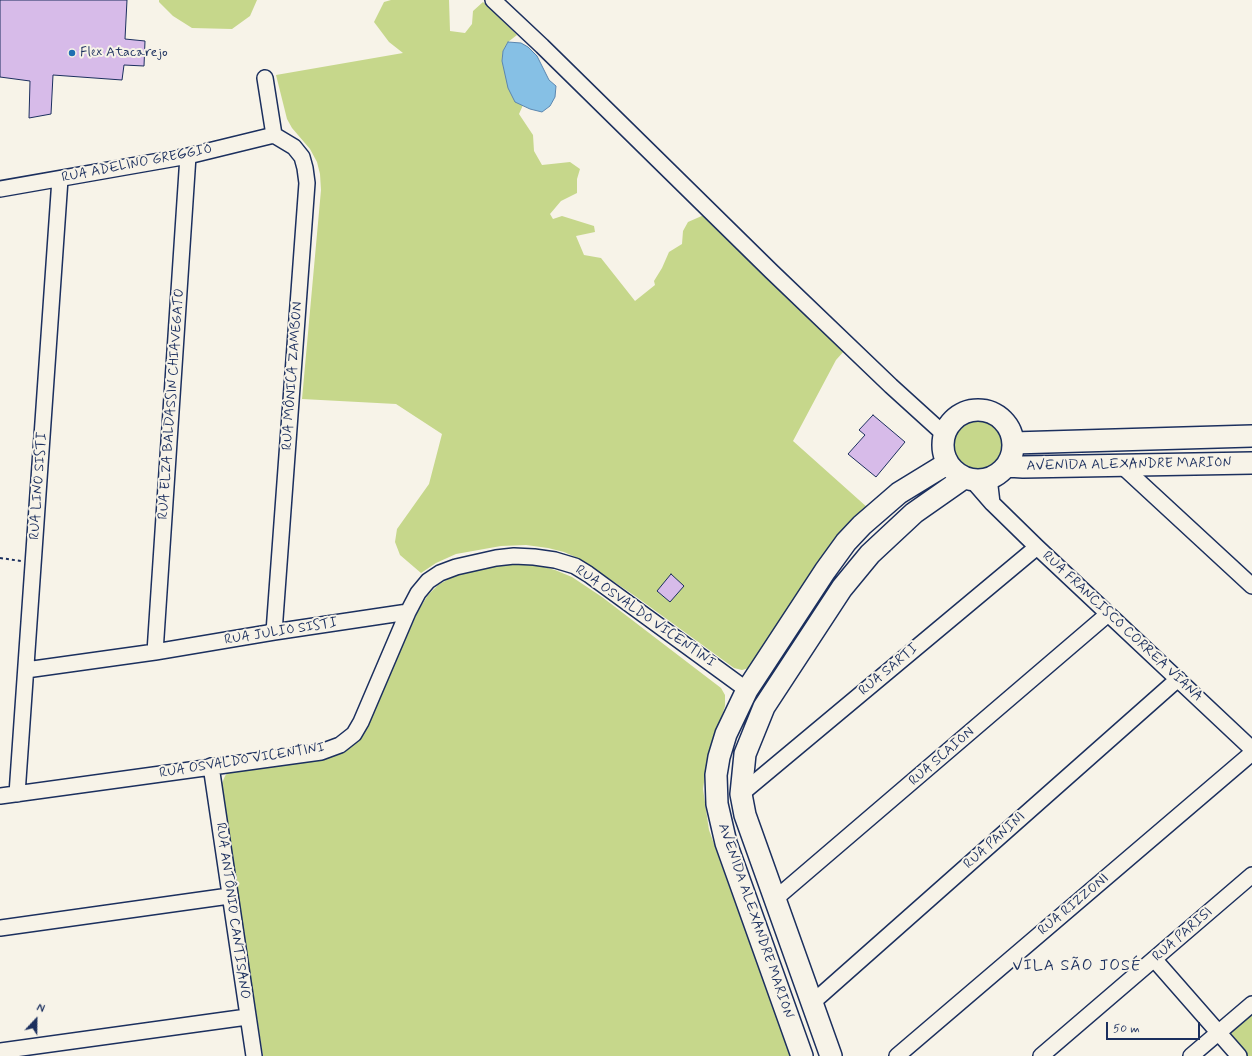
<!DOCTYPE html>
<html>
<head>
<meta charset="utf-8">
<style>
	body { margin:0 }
	#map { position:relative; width:1252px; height:1056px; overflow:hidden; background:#f7f3e8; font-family:Mynerve,sans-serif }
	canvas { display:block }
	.north { position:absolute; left:16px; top:1000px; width:40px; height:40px; -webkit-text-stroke:3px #f7f3e8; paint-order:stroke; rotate:22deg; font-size:11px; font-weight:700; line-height:16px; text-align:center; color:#1b2f5e }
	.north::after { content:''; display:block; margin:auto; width:14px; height:18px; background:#1b2f5e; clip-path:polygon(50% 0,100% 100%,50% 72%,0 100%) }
	.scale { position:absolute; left:1106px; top:1022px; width:94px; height:18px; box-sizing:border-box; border:2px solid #1b2f5e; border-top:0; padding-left:5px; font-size:12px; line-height:14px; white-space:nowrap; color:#1b2f5e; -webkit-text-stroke:3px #f7f3e8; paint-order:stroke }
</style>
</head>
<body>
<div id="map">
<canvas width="1252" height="1056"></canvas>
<div class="north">N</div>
<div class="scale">50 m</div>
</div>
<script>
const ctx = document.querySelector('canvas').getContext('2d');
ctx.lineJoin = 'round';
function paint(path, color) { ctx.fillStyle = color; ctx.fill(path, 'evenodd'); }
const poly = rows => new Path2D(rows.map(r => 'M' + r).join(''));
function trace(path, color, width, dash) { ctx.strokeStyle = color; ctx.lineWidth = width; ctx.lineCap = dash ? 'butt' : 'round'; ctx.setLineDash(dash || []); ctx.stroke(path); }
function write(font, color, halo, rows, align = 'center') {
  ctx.font = font + ' Mynerve,sans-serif'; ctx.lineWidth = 4; ctx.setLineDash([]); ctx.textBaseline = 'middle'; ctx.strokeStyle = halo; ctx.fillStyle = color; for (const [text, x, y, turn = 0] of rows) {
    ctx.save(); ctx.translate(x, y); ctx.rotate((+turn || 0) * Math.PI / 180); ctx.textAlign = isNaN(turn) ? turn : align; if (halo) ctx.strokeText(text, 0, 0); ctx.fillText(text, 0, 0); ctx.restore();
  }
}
paint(poly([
	[159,0,257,0,250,16,232,29,192,28,173,16,159,2],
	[391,0,449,0,450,31,465,33,472,24,473,11,483,2,517,35,508,42,503,51,502,61,515,101,523,105,519,114,533,135,534,151,542,165,570,162,580,169,577,179,577,193,561,201,550,214,553,219,562,216,594,226,595,232,576,236,584,255,601,258,635,301,655,285,654,281,662,268,669,252,682,244,683,231,688,222,704,215,845,350,836,360,793,441,868,508,755,662,749,668,742,670,734,668,635,596,580,559,564,552,548,548,526,545,501,546,456,554,436,563,421,573,400,555,395,542,397,529,429,484,442,434,396,404,302,399,321,190,320,174,317,162,310,149,292,128,287,119,276,75,403,53,389,42,374,22,384,2],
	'949 446a29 29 0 1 1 58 0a29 29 0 1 1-58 0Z',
	[517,564,537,565,555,570,572,577,602,597,721,688,725,695,725,706,707,762,703,789,709,830,790,1056,263,1056,221,786,225,776,230,770,330,757,346,750,360,738,368,724,418,611,428,595,438,585,454,576,470,571,492,567],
	[1252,1011,1252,1056,1247,1056,1227,1033]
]), '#c6d78b');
const water = poly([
	[508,42,521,43,528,47,537,56,549,80,556,86,555,97,550,106,542,112,530,109,515,102,508,88,502,61,503,51,508,42]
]);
paint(water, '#86c0e5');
trace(water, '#5b86af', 1);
const building = poly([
	[0,0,127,0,125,39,145,41,144,66,124,65,122,80,53,75,51,114,29,118,30,81,0,77,0,0],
	[873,415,905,442,876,477,848,454,865,435,859,430,873,415],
	[671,574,684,586,670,602,657,591,671,574]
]);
paint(building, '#d7bbe9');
trace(building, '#1b2f5e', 1);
const street = poly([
	[493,0,542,46,771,271,891,386,945,435],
	[265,78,274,135],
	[274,135,294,147,302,157,305,168,307,183,274,632],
	[0,189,188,156,274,135],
	[1121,465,1252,586],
	[989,478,992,503],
	[972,480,992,503,1037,547,1252,749],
	[155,652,188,156],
	[26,670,155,652,274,632,408,612],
	[211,766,254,1056],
	[17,794,60,179],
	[741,794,1037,547],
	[0,796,321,752,340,745,354,734,361,722,408,612,418,593,428,581,440,573,456,567,496,558,514,556,534,557,555,560,575,566,588,574,747,690],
	[775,899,1108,614],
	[0,928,229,896],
	[1154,959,1239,1056],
	[812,1003,1178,679],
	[0,1051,247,1017],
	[897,1056,1252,753],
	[1041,1056,1252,875],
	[1191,1056,1252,1004]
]);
const secondary = poly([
	'943 445a35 35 0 1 1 70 0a35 35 0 1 1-70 0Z',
	[1013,443,1252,436],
	[1007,466,1023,467,1252,463],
	[802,1056,726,843,717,804,716,775,719,757,726,734,747,690,825,571,846,542,862,525,899,493,948,463],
	[831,1056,745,815,741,794,745,754,764,707,842,588,870,554,914,513,964,478]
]);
trace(street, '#1b2f5e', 18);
trace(secondary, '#1b2f5e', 24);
trace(poly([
	[0,558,21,561]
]), '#1b2f5e', 2, [3, 3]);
trace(street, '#f7f3e8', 15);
trace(secondary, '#f7f3e8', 21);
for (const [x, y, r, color] of [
	[72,53,4,"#1f6fb2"]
]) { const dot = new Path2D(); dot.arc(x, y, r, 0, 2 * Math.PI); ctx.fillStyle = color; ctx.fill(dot); trace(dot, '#f7f3e8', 1.5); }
write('14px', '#1b2f5e', '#f7f3e8', [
	["Flex Atacarejo",80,53]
], 'left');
write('14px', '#1b2f5e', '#f7f3e8', [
	["RUA ADELINO GREGGIO",137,164,-11],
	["RUA MÔNICA ZAMBON",293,376,-86],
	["RUA ELZA BALDASSIN CHIAVEGATO",172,404,-86],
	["AVENIDA ALEXANDRE MARION",1129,465,-1],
	["RUA LINO SISTI",39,486,-86],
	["RUA OSVALDO VICENTINI",645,617,35],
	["RUA FRANCISCO CORREA VIANA",1122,627,43],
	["RUA JULIO SISTI",281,632,-9],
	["RUA SARTI",889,670,-40],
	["RUA SCAION",942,757,-41],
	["RUA OSVALDO VICENTINI",242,761,-9],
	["RUA PANINI",995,841,-42],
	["RUA RIZZONI",1074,905,-40],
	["RUA ANTÔNIO CANTISANO",232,911,82],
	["AVENIDA ALEXANDRE MARION",755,921,71],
	["RUA PARISI",1183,935,-41]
]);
ctx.letterSpacing = '1px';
write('16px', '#1b2f5e', '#f7f3e8', [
	["VILA SÃO JOSÉ",1077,967]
]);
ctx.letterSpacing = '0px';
</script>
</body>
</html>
